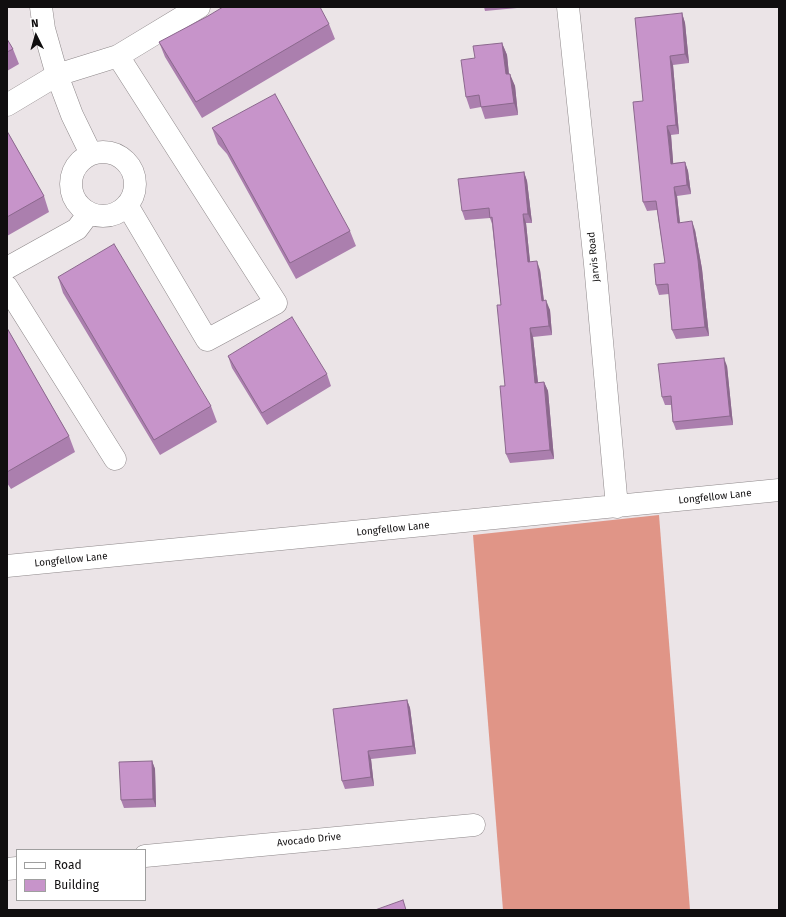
<!DOCTYPE html>
<html>
<head>
<meta charset="utf-8">
<style>
	body { margin:0 }
	#map { position:relative; width:786px; height:917px; overflow:hidden; background:#ebe4e7; font-family:"Fira Sans",sans-serif }
	canvas { display:block }
	.frame { position:absolute; inset:0; border:8px solid #100e0f; pointer-events:none }
	.legend { position:absolute; left:16px; top:849px; width:130px; height:52px; box-sizing:border-box; background:#fff; border:1px solid #9f9f9f; margin:0; padding:5px 7px; list-style:none; font-size:12px; color:#100e0f }
	.legend li { display:flex; align-items:center; gap:8px; height:20px }
	.legend b { width:20px; border:1px solid #9f9f9f }
	.north { position:absolute; left:16px; top:16px; width:40px; height:40px; -webkit-text-stroke:3px #fff; paint-order:stroke; rotate:355deg; font-size:11px; font-weight:700; line-height:16px; text-align:center; color:#100e0f }
	.north::after { content:''; display:block; margin:auto; width:14px; height:18px; background:#100e0f; clip-path:polygon(50% 0,100% 100%,50% 72%,0 100%) }
</style>
</head>
<body>
<div id="map">
<canvas width="786" height="917"></canvas>
<div class="frame"></div>
<ul class="legend">
<li><b style="height:5px;background:#fff"></b>Road</li>
<li><b style="height:11px;background:#c794ca"></b>Building</li>
</ul>
<div class="north">N</div>
</div>
<script>
const ctx = document.querySelector('canvas').getContext('2d');
ctx.lineJoin = 'round';
function paint(path, color) { ctx.fillStyle = color; ctx.fill(path, 'evenodd'); }
const poly = rows => new Path2D(rows.map(r => 'M' + r).join(''));
function trace(path, color, width, dash) { ctx.strokeStyle = color; ctx.lineWidth = width; ctx.lineCap = dash ? 'butt' : 'round'; ctx.setLineDash(dash || []); ctx.stroke(path); }
function write(font, color, halo, rows, align = 'center') {
  ctx.font = font + ' "Fira Sans",sans-serif'; ctx.lineWidth = 3; ctx.setLineDash([]); ctx.textBaseline = 'middle'; ctx.strokeStyle = halo; ctx.fillStyle = color; for (const [text, x, y, turn = 0] of rows) {
    ctx.save(); ctx.translate(x, y); ctx.rotate((+turn || 0) * Math.PI / 180); ctx.textAlign = isNaN(turn) ? turn : align; if (halo) ctx.strokeText(text, 0, 0); ctx.fillText(text, 0, 0); ctx.restore();
  }
}
paint(poly([
	[659,515,690,910,503,910,473,535]
]), '#e09587');
const minor = poly([
	[41,7,44,29,57,75,72,115,91,154],
	[568,7,595,264,617,507],
	[118,56,276,303,207,340,127,205],
	[7,105,57,75,118,56,199,7],
	'71 184a32 32 0 1 1 64 0a32 32 0 1 1-64 0Z',
	[7,268,77,229,89,213],
	[7,287,115,459],
	[7,566,779,490],
	[145,856,474,825],
	[7,869,17,868]
]);
trace(minor, '#8e888a', 23);
trace(minor, '#fff', 22);
paint(poly([
	[484,7,517,7,517,8,485,11],
	[682,13,685,23,689,63,673,65,679,134,671,135,673,163,685,162,688,171,691,194,677,196,680,223,695,230,702,269,709,336,676,339,672,330,669,294,659,295,656,285,665,263,657,210,647,211,643,202,643,101],
	[329,24,335,39,202,118,165,57,159,42],
	[7,39,13,49,19,64,7,71],
	[502,43,507,55,509,74,515,86,518,115,485,119,481,107,470,109,466,97],
	[212,128,350,231,356,246,296,279,227,154,218,144],
	[7,131,44,196,49,212,7,236],
	[524,172,527,181,532,223,526,223,530,262,540,270,544,301,550,310,552,335,533,337,538,383,544,382,548,391,554,459,510,463,506,454,505,386,501,305,492,224,490,218,465,220,462,211],
	[58,277,211,406,217,422,160,455,63,293],
	[7,328,69,436,75,452,11,489,7,483],
	[228,356,327,374,331,386,267,425,232,368],
	[727,366,733,425,676,430,673,422,671,405,665,405,662,397],
	[407,700,410,708,416,754,371,759,374,786,345,789,342,781],
	[152,761,155,769,156,807,124,808,121,800]
]), '#ab7fae');
paint(poly([
	[682,13,685,23,689,63,685,54],
	[502,43,507,55,510,86,506,74],
	[670,56,673,65,679,134,676,125],
	[510,74,515,86,518,115,514,103],
	[667,126,671,135,674,173,671,164],
	[685,162,688,171,691,194,687,185],
	[524,172,527,181,532,223,528,214],
	[674,187,677,196,681,232,678,223],
	[523,214,526,223,531,271,528,262],
	[692,221,695,230,702,269,709,336,705,327],
	[537,261,540,270,545,310,542,301],
	[546,300,550,310,552,335,549,326],
	[530,328,533,337,539,392,535,383],
	[724,358,727,366,733,425,730,416],
	[544,382,548,391,554,459,550,450],
	[407,700,410,708,416,754,413,746],
	[368,751,371,759,374,786,371,777],
	[152,761,155,769,156,807,153,799]
]), '#8b688d');
const building = poly([
	[223,7,320,7,329,24,196,102,159,42,208,16,223,7],
	[682,13,685,54,670,56,676,125,667,126,671,164,685,162,687,185,674,187,678,223,692,221,698,260,705,327,672,330,668,284,656,285,654,264,665,263,656,201,643,202,633,102,643,101,635,18,682,13],
	[7,39,13,49,7,52,7,39],
	[502,43,506,74,510,74,514,103,481,107,479,95,466,97,461,60,475,58,473,46,502,43],
	[275,94,350,231,290,263,221,138,212,128,275,94],
	[7,131,44,196,7,217,7,131],
	[524,172,528,214,523,214,528,262,537,261,542,301,546,300,549,326,530,328,535,383,544,382,550,450,506,454,500,386,505,386,497,305,501,305,492,217,490,218,489,208,462,211,458,179,524,172],
	[114,244,211,406,154,440,58,277,114,244],
	[292,317,327,374,262,413,228,356,292,317],
	[7,328,69,436,7,472,7,328],
	[724,358,730,416,673,422,671,396,662,397,658,364,724,358],
	[407,700,413,746,368,751,371,777,342,781,333,709,407,700],
	[152,761,153,799,121,800,119,762,152,761],
	[403,900,406,910,375,910,403,900]
]);
paint(building, '#c794ca');
trace(building, '#8b688d', 1);
write('10px', '#100e0f', '#fff', [
	["Jarvis Road",594,257,-96],
	["Longfellow Lane",715,497,-6],
	["Longfellow Lane",393,529,-6],
	["Longfellow Lane",71,560,-6],
	["Avocado Drive",309,840,-6]
]);
</script>
</body>
</html>
